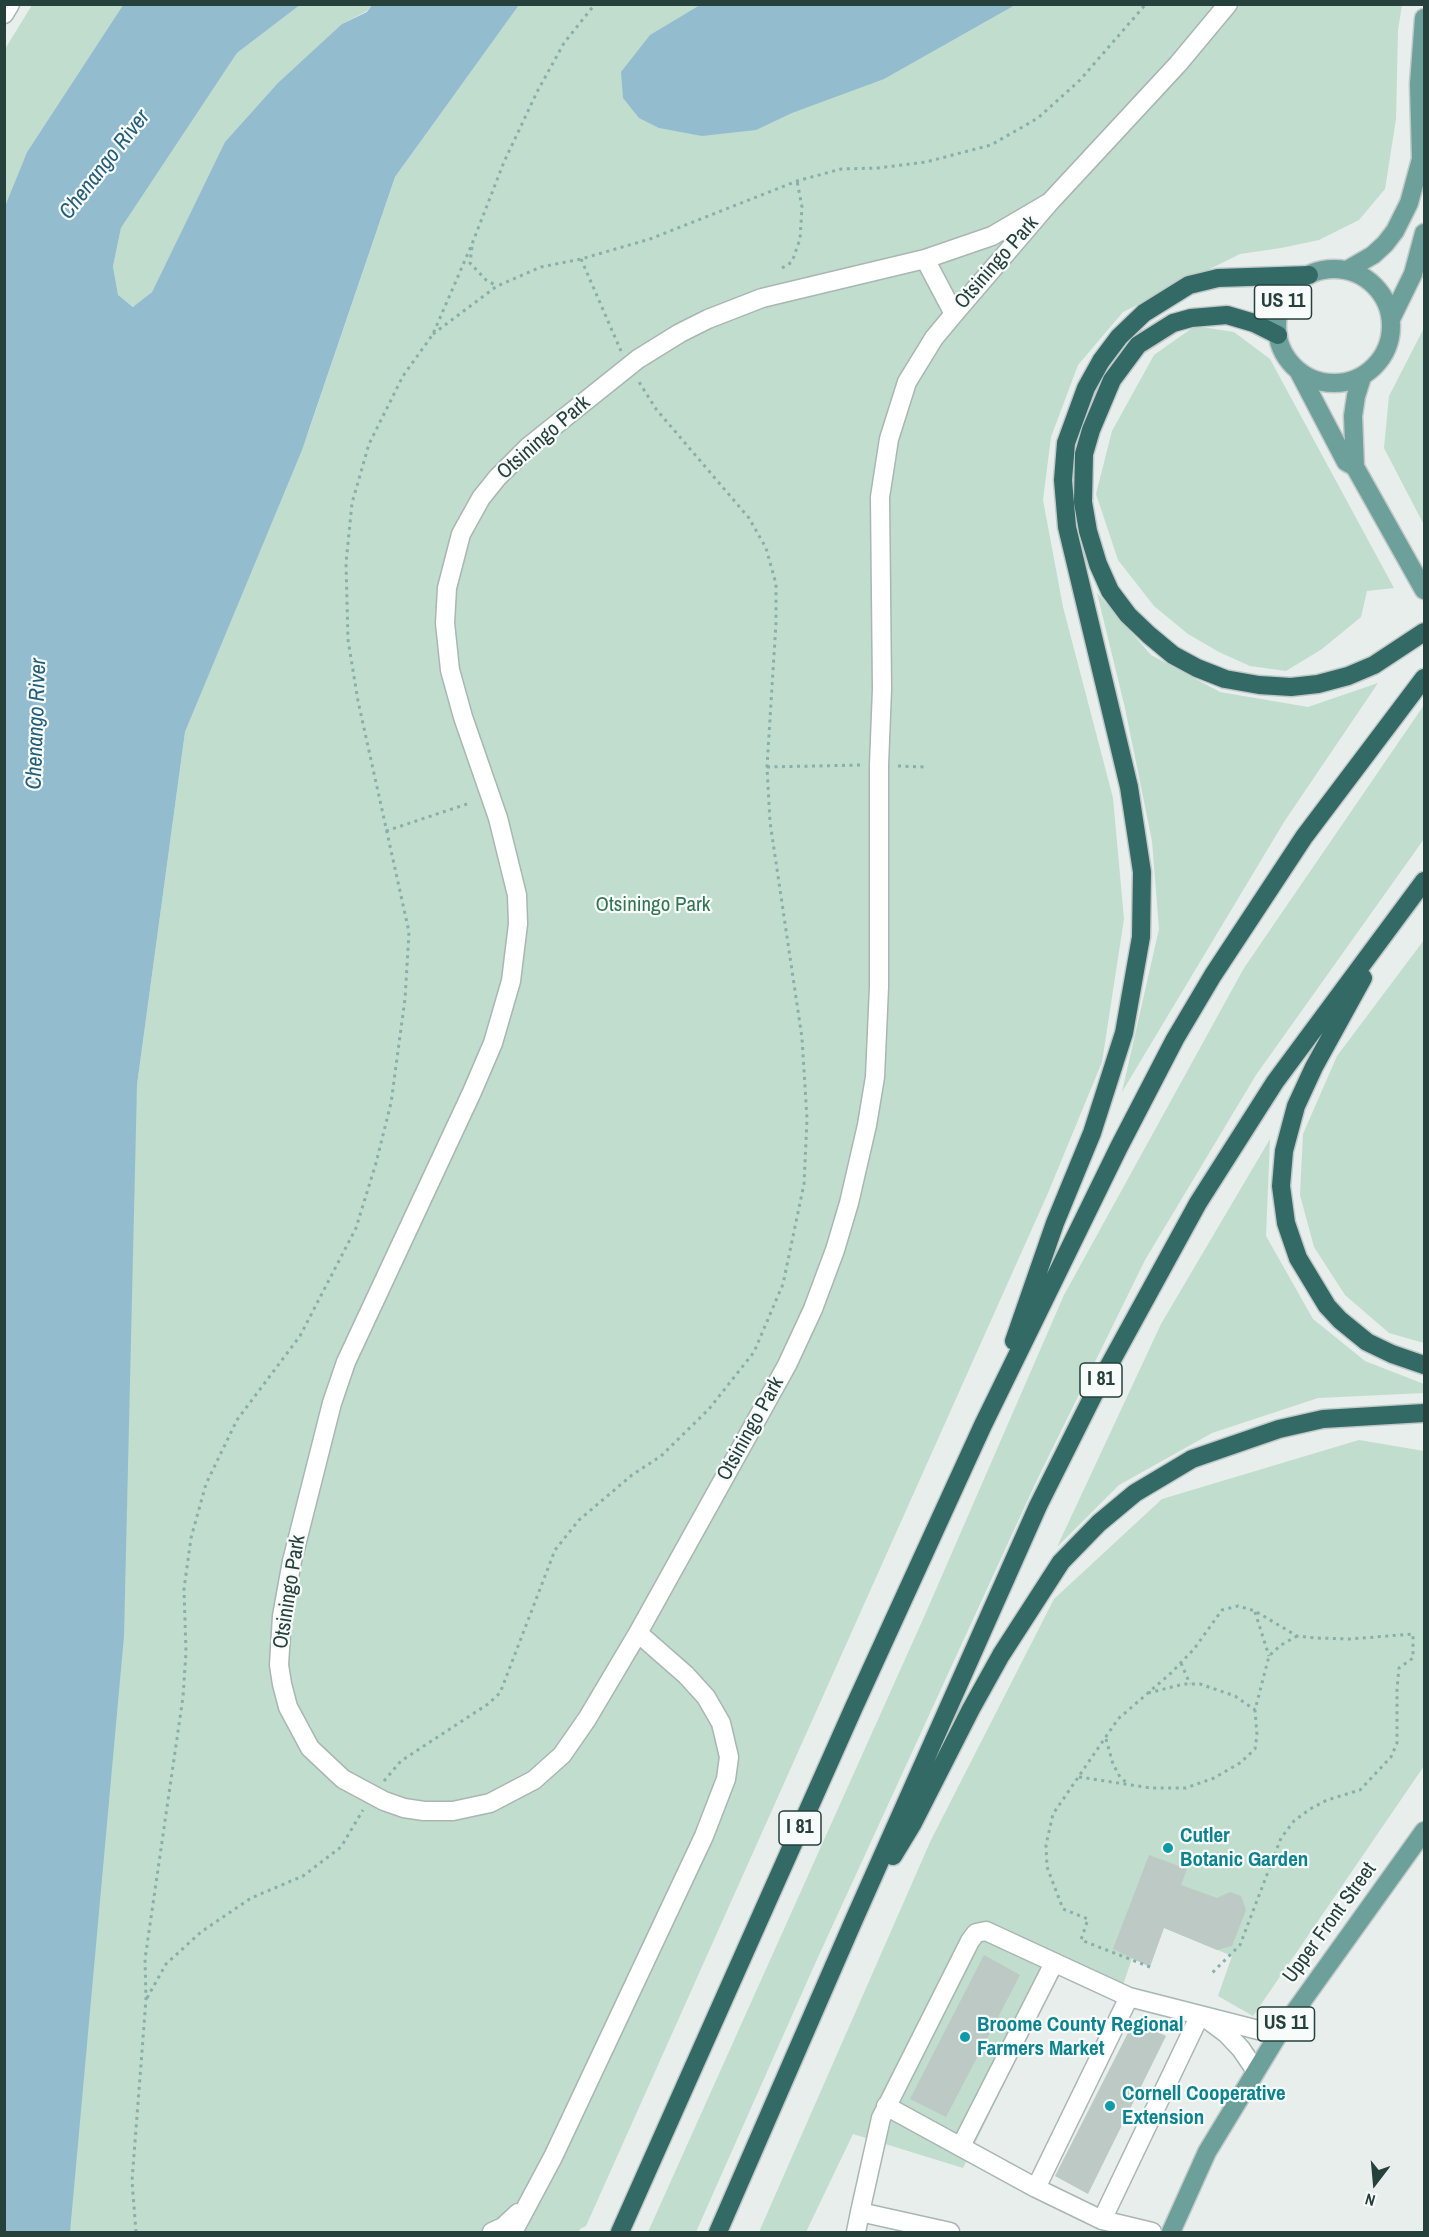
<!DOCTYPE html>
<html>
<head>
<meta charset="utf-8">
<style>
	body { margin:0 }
	#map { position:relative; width:1429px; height:2237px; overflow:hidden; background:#e7eeec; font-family:"Archivo Narrow",sans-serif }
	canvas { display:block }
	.frame { position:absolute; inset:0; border:6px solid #26403c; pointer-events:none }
	.north { position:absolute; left:1345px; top:2153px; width:60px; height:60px; -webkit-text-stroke:4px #f7fbf9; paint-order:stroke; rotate:196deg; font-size:16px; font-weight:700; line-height:24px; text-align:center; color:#26403c }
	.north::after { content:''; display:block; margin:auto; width:21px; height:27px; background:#26403c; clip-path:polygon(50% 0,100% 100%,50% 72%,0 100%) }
</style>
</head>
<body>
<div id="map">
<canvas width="1429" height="2237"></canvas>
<div class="frame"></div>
<div class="north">N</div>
</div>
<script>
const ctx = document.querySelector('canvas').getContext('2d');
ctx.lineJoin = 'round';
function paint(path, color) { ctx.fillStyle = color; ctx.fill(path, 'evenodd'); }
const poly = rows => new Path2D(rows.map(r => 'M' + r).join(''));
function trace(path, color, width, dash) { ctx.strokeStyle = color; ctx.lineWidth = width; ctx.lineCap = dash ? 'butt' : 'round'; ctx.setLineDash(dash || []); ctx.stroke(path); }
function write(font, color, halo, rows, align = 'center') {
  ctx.font = font + ' "Archivo Narrow",sans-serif'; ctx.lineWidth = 4.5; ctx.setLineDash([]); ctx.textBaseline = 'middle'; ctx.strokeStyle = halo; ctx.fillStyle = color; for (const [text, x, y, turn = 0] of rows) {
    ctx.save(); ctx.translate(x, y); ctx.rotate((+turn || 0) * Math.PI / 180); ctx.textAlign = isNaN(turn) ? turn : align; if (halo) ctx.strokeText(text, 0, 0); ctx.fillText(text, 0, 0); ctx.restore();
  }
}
paint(poly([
	[32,5,123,5,27,152,5,206,5,49],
	[300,5,372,5,367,11,342,24,203,188,152,292,134,307,118,296,113,265,121,228,237,53],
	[519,5,1402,5,1398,30,1396,119,1385,189,1359,220,1319,240,1281,248,1240,254,1123,312,1078,365,1051,437,1043,500,1063,607,1113,798,1124,919,1102,1062,1048,1193,586,2226,580,2229,579,2232,68,2232,137,1085,185,732,309,430,395,177],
	[1424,319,1424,525,1384,448,1389,396,1423,330],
	[1195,326,1234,332,1270,359,1394,588,1367,591,1361,617,1322,649,1286,671,1250,666,1219,652,1188,634,1154,606,1118,560,1096,494,1112,431,1154,355],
	[1097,593,1151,655,1220,692,1308,707,1378,683,1284,822,1122,1092,1159,929,1152,841,1125,708],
	[1424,705,1424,839,1256,1075,1145,1260,1036,1482,814,1966,696,2232,648,2232,924,1617,1064,1295,1244,968],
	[1424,940,1424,1343,1389,1333,1345,1295,1314,1247,1300,1195,1303,1134,1337,1056],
	[1270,1139,1266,1236,1313,1319,1365,1361,1424,1384,1424,1393,1318,1398,1212,1433,1119,1485,1057,1547,1161,1324],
	[1359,1440,1424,1451,1424,1766,1253,2016,1218,1996,1232,1956,1145,1920,1123,1985,1063,1962,963,2168,853,2134,806,2232,759,2232,931,1840,1054,1599,1162,1499]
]), '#c1ddcd');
paint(poly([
	[123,5,300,5,237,53,121,228,113,266,118,295,133,307,152,292,225,142,278,83,342,24,367,12,372,5,519,5,395,177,302,450,185,732,137,1085,124,1636,70,2232,5,2232,5,206,27,152],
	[700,5,700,4,1015,5,884,79,792,113,756,130,702,136,659,128,639,118,623,98,621,72,650,35]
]), '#93bdcf');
paint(poly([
	[1149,1855,1187,1869,1181,1885,1217,1898,1230,1892,1241,1896,1246,1910,1232,1946,1217,1950,1164,1928,1150,1967,1113,1949],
	[984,1955,1020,1975,946,2117,910,2099],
	[1134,2021,1166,2036,1088,2194,1055,2176]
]), '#bcc9c5');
const minor = poly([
	[4,14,10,4],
	[1050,202,992,236,925,259,762,298,708,319,680,333,638,359,528,447,497,478,481,498,461,534,447,588,445,623,450,670,463,717,498,818,517,895,518,924,511,981,493,1043,472,1092,346,1362,332,1403,292,1561,282,1616,279,1665,282,1684,288,1707,310,1748,343,1779,384,1801,404,1808,424,1811,453,1811,490,1803,534,1780,562,1755,587,1719,638,1633,787,1365,813,1309,835,1250,849,1203,867,1125,875,1077,879,987,879,765,882,689,880,497,889,439,907,382,934,338,954,314,1050,202,1178,64,1228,4],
	[925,259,954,314],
	[1207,2019,1227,2034,1241,2049,1256,2071],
	[886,2106,1036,2188,1102,2220,1152,2232],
	[961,2146,1054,1963],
	[1036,2188,1129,1997,1278,2035],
	[860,2212,881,2118,970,1941,976,1933,986,1931,1129,1997],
	[1102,2220,1200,2015],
	[492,2232,503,2227,518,2213],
	[513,2232,553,2157,704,1836,726,1779,729,1757,721,1723,706,1697,686,1675,638,1633],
	[856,2232,860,2212,950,2232]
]);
const major = poly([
	'1277 326a57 57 0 1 1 114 0a57 57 0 1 1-114 0Z',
	[1347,270,1373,255,1385,244,1395,231,1409,203,1421,159,1419,84,1424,18],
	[1391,319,1413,274,1424,233],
	[1299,372,1346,462,1355,467],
	[1362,377,1356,396,1353,416,1355,467,1424,590],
	[1171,2232,1207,2152,1278,2035,1424,1831]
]);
const highway = poly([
	[1278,335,1254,323,1227,315,1191,318,1173,323,1138,345,1112,380,1091,430,1084,454,1083,502,1088,531,1098,564,1110,591,1128,615,1149,635,1173,655,1197,668,1225,679,1259,685,1291,687,1318,684,1348,676,1374,665,1424,632],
	[1363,978,1314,1067,1296,1106,1284,1151,1281,1186,1286,1223,1298,1258,1327,1306,1340,1320,1367,1342,1392,1354,1424,1365],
	[1014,1341,1055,1223,1092,1133,1124,1033,1141,937,1142,872,1129,787,1067,527,1063,480,1066,443,1086,388,1101,361,1119,337,1144,313,1189,285,1218,278,1309,275],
	[893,1856,913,1823,971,1709,1001,1655,1061,1562,1099,1523,1135,1493,1192,1459,1279,1429,1323,1419,1424,1413],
	[620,2232,854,1707,983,1425,1119,1147,1175,1039,1213,975,1304,837,1424,678],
	[718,2232,853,1922,1038,1506,1100,1382,1198,1203,1275,1082,1424,881]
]);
trace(minor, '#a9b6b4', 21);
trace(major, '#c2cac8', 21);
trace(highway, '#c2cac8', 21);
trace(poly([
	[472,247,470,263,486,280,497,286],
	[581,259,621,351],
	[782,268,792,262,800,239,802,207,797,181],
	[433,334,497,286,541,267,581,259,650,239,797,181,841,169,878,168,926,162,991,145,1038,118,1080,80,1146,4],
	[898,766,924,767],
	[767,767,861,765],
	[386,831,467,804],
	[1255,1612,1269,1656],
	[1181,1663,1190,1684],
	[1148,1693,1184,1684,1200,1684,1235,1696,1255,1710],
	[1106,1739,1113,1764,1120,1777,1127,1783],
	[1079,1777,1151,1788,1186,1788,1214,1778,1240,1763,1255,1749,1257,1735,1255,1710,1269,1656,1281,1645,1297,1636],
	[384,1781,401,1761,488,1704,500,1693,555,1550,579,1520,632,1475,661,1456,709,1409,754,1352,783,1284,804,1184,807,1119,802,1038,770,822,767,767,776,623,776,584,766,548,749,518,656,409,639,382],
	[1150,1967,1081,1940,1088,1919,1063,1909,1047,1867,1046,1845,1053,1814,1118,1719,1171,1673,1194,1649,1222,1610,1238,1606,1255,1611,1297,1636,1316,1638,1350,1639,1413,1634,1413,1658,1399,1668,1397,1689,1397,1743,1391,1757,1360,1790,1327,1800,1310,1809,1294,1821,1281,1838,1240,1945,1212,1973],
	[147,1998,166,1964,201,1932,251,1898,303,1876,341,1847,363,1810],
	[136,2232,132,2181,146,1999,145,1959,183,1697,186,1652,184,1589,191,1538,206,1484,237,1420,300,1336,356,1228,376,1163,391,1103,405,999,409,932,358,701,348,640,346,563,352,503,369,444,403,376,433,334,472,244,504,162,537,92,564,43,595,4]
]), '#89afa9', 3, [3, 4.5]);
trace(minor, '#fff', 18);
trace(major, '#6ea09b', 18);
trace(highway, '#346a66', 18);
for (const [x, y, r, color] of [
	[1168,1848,6,"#0f9aa8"],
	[965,2037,6,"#0f9aa8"],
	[1110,2106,6,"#0f9aa8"]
]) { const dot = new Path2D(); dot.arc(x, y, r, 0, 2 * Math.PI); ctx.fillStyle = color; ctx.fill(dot); trace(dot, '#f7fbf9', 2); }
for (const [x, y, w] of [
	[1283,302,57],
	[1101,1380,42],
	[800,1828,42],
	[1286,2024,57]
]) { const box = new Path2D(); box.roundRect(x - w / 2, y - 17, w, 34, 4.5); ctx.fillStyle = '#f7fbf9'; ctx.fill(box); trace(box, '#26403c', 1.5); }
write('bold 20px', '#26403c', null, [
	["US 11",1283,302],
	["I 81",1101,1380],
	["I 81",800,1828],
	["US 11",1286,2024]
]);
write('21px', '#26403c', '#f7fbf9', [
	["Otsiningo Park",997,263,-49],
	["Otsiningo Park",544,438,-41],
	["Otsiningo Park",751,1429,-61],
	["Otsiningo Park",290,1592,-81],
	["Upper Front Street",1330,1923,-54]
]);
write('21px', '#337455', '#f7fbf9', [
	["Otsiningo Park",653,905]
]);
write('bold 21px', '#0d838f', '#f7fbf9', [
	["Cutler",1180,1836],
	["Botanic Garden",1180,1860],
	["Broome County Regional",977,2025],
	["Farmers Market",977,2049],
	["Cornell Cooperative",1122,2094],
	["Extension",1122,2118]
], 'left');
write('italic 22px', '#245e78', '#f7fbf9', [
	["Chenango River",105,165,-52],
	["Chenango River",37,724,-88]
]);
</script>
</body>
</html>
